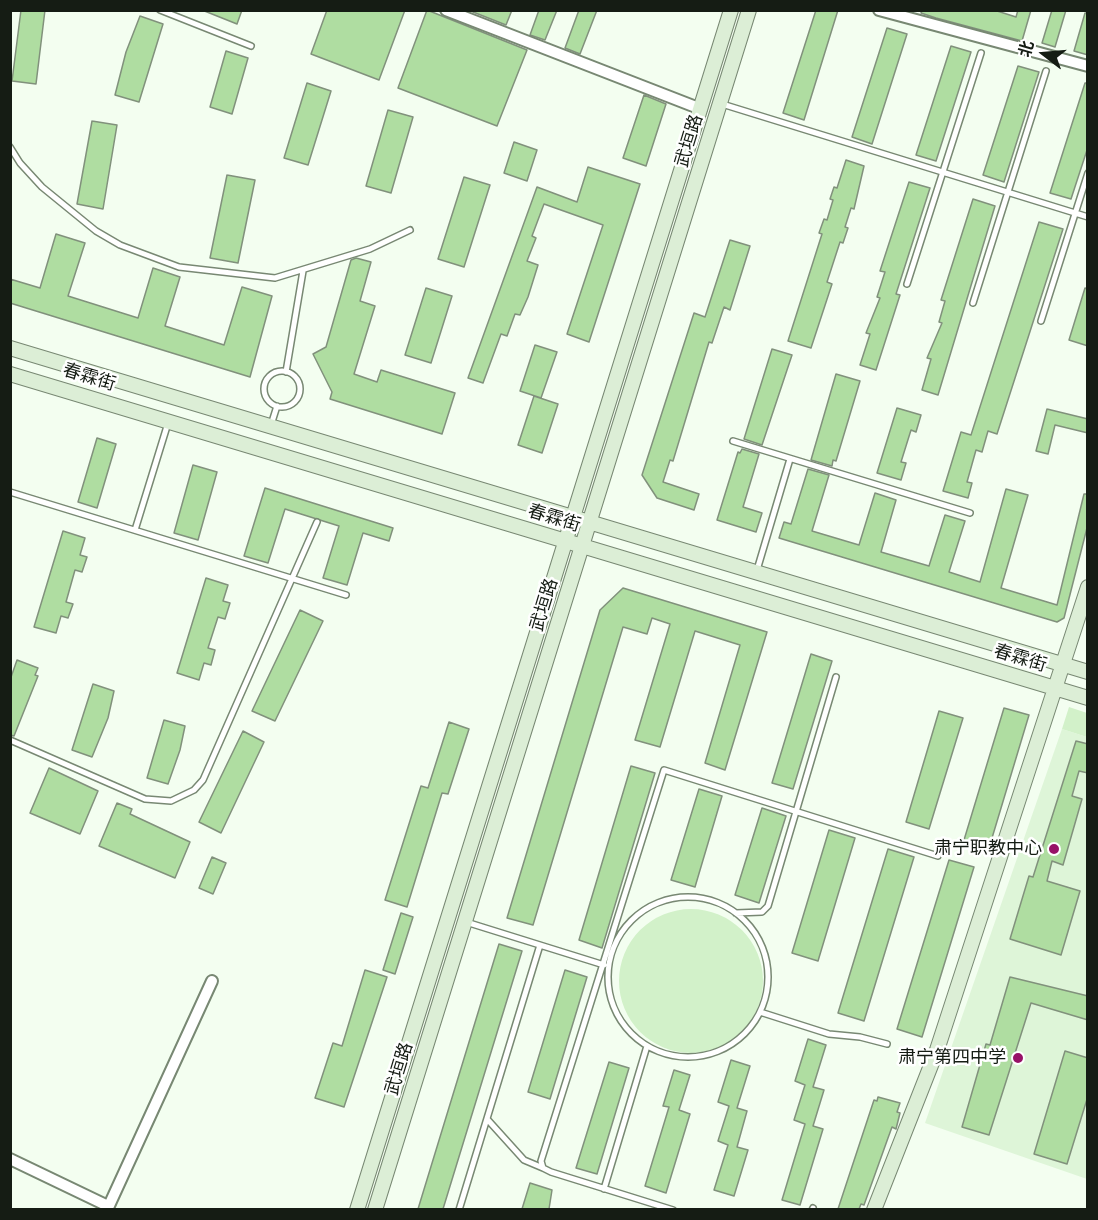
<!DOCTYPE html>
<html>
<head>
<meta charset="utf-8">
<style>
	body { margin:0 }
	#map { position:relative; width:1098px; height:1220px; overflow:hidden; background:#f3fef0; font-family:"Roboto Condensed","Noto Sans SC",sans-serif }
	canvas { display:block }
	.frame { position:absolute; inset:0; border:12px solid #151c14; pointer-events:none }
	.north { position:absolute; left:1014px; top:24px; width:60px; height:60px; -webkit-text-stroke:4px #fff; paint-order:stroke; rotate:286deg; font-size:16px; font-weight:700; line-height:24px; text-align:center; color:#151c14 }
	.north::after { content:''; display:block; margin:auto; width:21px; height:27px; background:#151c14; clip-path:polygon(50% 0,100% 100%,50% 72%,0 100%) }
</style>
</head>
<body>
<div id="map">
<canvas width="1098" height="1220"></canvas>
<div class="frame"></div>
<div class="north">北</div>
</div>
<script>
const ctx = document.querySelector('canvas').getContext('2d');
ctx.lineJoin = 'round';
function paint(path, color) { ctx.fillStyle = color; ctx.fill(path, 'evenodd'); }
const poly = rows => new Path2D(rows.map(r => 'M' + r).join(''));
function trace(path, color, width, dash) { ctx.strokeStyle = color; ctx.lineWidth = width; ctx.lineCap = dash ? 'butt' : 'round'; ctx.setLineDash(dash || []); ctx.stroke(path); }
function write(font, color, halo, rows, align = 'center') {
  ctx.font = font + ' "Roboto Condensed","Noto Sans SC",sans-serif'; ctx.lineWidth = 5; ctx.setLineDash([]); ctx.textBaseline = 'middle'; ctx.strokeStyle = halo; ctx.fillStyle = color; for (const [text, x, y, turn = 0] of rows) {
    ctx.save(); ctx.translate(x, y); ctx.rotate((+turn || 0) * Math.PI / 180); ctx.textAlign = isNaN(turn) ? turn : align; if (halo) ctx.strokeText(text, 0, 0); ctx.fillText(text, 0, 0); ctx.restore();
  }
}
paint(poly([
	[1062,729,1087,737,1087,1179,925,1123]
]), '#def5d8');
paint(poly([
	[1069,707,1087,713,1087,737,1062,729],
	'619 981a72 72 0 1 1 144 0a72 72 0 1 1-144 0Z'
]), '#d2f1c9');
const building = poly([
	[21,10,45,10,36,84,12,81,21,10],
	[202,10,242,10,237,24,202,10],
	[327,10,405,10,379,80,311,54,327,10],
	[427,10,527,50,497,126,398,88,427,10],
	[468,10,512,10,506,25,468,10],
	[539,10,557,10,545,40,530,35,539,10],
	[579,10,597,10,580,54,565,48,579,10],
	[816,10,838,10,804,120,783,113,816,10],
	[922,10,994,10,1016,17,1018,10,1031,10,1022,41,936,18,921,13,922,10],
	[1052,10,1066,10,1055,47,1042,43,1052,10],
	[1085,13,1088,13,1088,55,1074,51,1085,13],
	[140,16,163,24,139,102,115,95,126,52,140,16],
	[887,28,907,34,872,144,852,137,887,28],
	[951,46,971,52,936,161,916,155,951,46],
	[226,51,248,58,232,114,210,107,226,51],
	[1018,66,1039,72,1004,182,983,175,1018,66],
	[307,83,331,91,308,165,284,158,307,83],
	[1085,83,1088,83,1088,147,1071,199,1050,193,1085,83],
	[644,95,666,104,646,166,623,158,644,95],
	[388,110,413,117,391,193,366,186,388,110],
	[92,121,117,125,103,209,77,204,92,121],
	[514,142,537,150,527,181,504,173,514,142],
	[846,160,864,166,854,209,851,208,845,227,848,228,843,243,840,242,827,282,832,284,811,348,788,341,822,234,819,233,824,219,827,220,833,200,830,199,834,187,837,188,846,160],
	[588,167,640,184,589,342,567,334,603,225,544,204,532,236,536,238,527,261,538,265,528,297,520,315,515,314,507,336,501,334,483,383,468,378,537,187,577,202,588,167],
	[227,175,255,180,238,263,210,258,227,175],
	[464,177,490,185,464,267,438,259,464,177],
	[909,182,930,188,896,294,900,295,876,370,860,365,870,334,866,333,880,298,877,297,885,272,880,271,909,182],
	[973,199,995,206,938,395,922,390,931,359,927,358,942,323,939,322,945,301,941,300,973,199],
	[1039,222,1063,229,997,434,988,431,982,452,976,450,967,482,972,483,968,498,943,491,961,432,971,435,1039,222],
	[56,234,85,243,68,296,138,318,153,268,180,277,165,326,224,345,242,287,272,296,250,377,10,303,10,279,40,288,56,234],
	[730,240,750,246,730,310,724,307,712,343,709,342,673,461,670,460,663,482,699,494,694,510,657,498,642,475,694,313,705,317,730,240],
	[356,258,371,262,360,301,375,306,354,374,377,382,381,370,455,393,442,434,330,399,332,392,313,354,326,347,351,260,356,258],
	[426,288,452,296,431,363,405,355,426,288],
	[1085,288,1088,289,1088,346,1069,340,1085,288],
	[535,345,557,352,541,398,520,391,535,345],
	[772,349,792,355,762,445,744,439,772,349],
	[836,374,860,381,836,461,833,460,832,466,811,460,836,374],
	[534,396,558,404,542,453,518,445,534,396],
	[897,408,921,415,916,432,911,430,901,462,906,463,901,480,877,473,897,408],
	[1047,409,1088,419,1088,433,1055,425,1048,454,1036,451,1047,409],
	[97,438,116,444,97,508,78,502,97,438],
	[742,449,759,454,743,507,762,513,756,532,717,520,738,452,740,453,742,449],
	[193,465,217,472,198,540,174,533,193,465],
	[808,469,829,475,812,531,859,545,875,493,896,500,881,552,929,566,945,515,965,521,949,572,980,582,1006,489,1028,495,1001,588,1057,605,1084,494,1088,494,1088,524,1064,618,1057,622,779,538,784,522,791,524,808,469],
	[265,488,393,528,389,541,363,533,347,585,323,578,339,526,285,509,268,563,244,556,265,488],
	[63,531,85,538,80,555,87,557,82,572,75,570,66,602,73,604,68,618,61,616,56,633,34,627,63,531],
	[206,578,228,585,223,601,230,603,225,619,218,617,208,648,215,650,211,665,204,663,199,680,177,673,206,578],
	[623,588,767,632,725,770,705,763,740,645,695,631,660,747,635,740,670,624,652,618,647,634,623,627,533,925,507,918,600,610,623,588],
	[300,610,323,621,275,721,252,711,300,610],
	[811,654,832,661,793,789,772,783,811,654],
	[17,660,38,668,35,675,38,676,14,736,10,735,10,680,17,660],
	[93,684,114,691,108,718,92,757,72,750,93,684],
	[1004,708,1029,715,989,848,964,840,1004,708],
	[939,711,963,718,929,829,906,822,939,711],
	[164,720,185,726,180,750,168,784,147,778,164,720],
	[449,722,469,729,448,794,442,793,407,907,385,900,421,786,428,788,449,722],
	[243,731,264,742,221,833,199,822,243,731],
	[1076,741,1088,744,1088,773,1079,771,1072,796,1082,799,1063,865,1052,861,1047,881,1080,891,1061,955,1010,939,1029,876,1033,877,1076,741],
	[631,766,655,773,602,948,579,940,631,766],
	[49,768,98,791,80,834,30,813,49,768],
	[699,789,722,796,695,887,671,880,699,789],
	[117,803,132,809,130,814,190,842,175,878,99,846,117,803],
	[762,808,786,816,759,903,735,895,762,808],
	[829,830,855,838,818,961,792,953,829,830],
	[888,849,914,857,864,1021,838,1013,888,849],
	[212,857,226,863,213,894,199,888,212,857],
	[949,860,974,867,922,1037,897,1029,949,860],
	[401,913,413,917,395,974,383,970,401,913],
	[499,944,522,951,443,1209,418,1209,499,944],
	[365,970,387,977,344,1107,315,1098,333,1043,342,1046,365,970],
	[565,970,587,977,550,1099,528,1092,565,970],
	[1010,977,1088,996,1088,1020,1031,1003,989,1135,962,1127,986,1044,990,1045,1010,977],
	[808,1039,826,1045,813,1087,824,1090,813,1126,823,1129,800,1205,782,1200,805,1124,794,1120,805,1085,795,1081,808,1039],
	[1065,1051,1088,1058,1088,1096,1067,1164,1034,1154,1065,1051],
	[731,1060,750,1066,737,1108,747,1111,737,1147,748,1150,734,1196,714,1190,728,1145,718,1141,729,1106,718,1102,731,1060],
	[609,1062,629,1068,597,1174,576,1168,609,1062],
	[674,1070,690,1075,679,1110,690,1114,666,1193,645,1186,669,1107,663,1106,674,1070],
	[878,1097,900,1103,897,1112,900,1113,896,1129,892,1127,888,1138,864,1205,861,1204,859,1209,838,1209,874,1100,877,1101,878,1097],
	[530,1183,552,1190,549,1209,522,1209,530,1183]
]);
paint(building, '#afdda1');
trace(building, '#81917c', 1.5);
const lane = poly([
	[160,10,251,46],
	[722,104,1088,217],
	[10,147,20,163,42,187,96,231,120,245,179,267,275,278,370,249,410,230],
	[907,284,981,53],
	[973,303,1046,71],
	[1041,321,1088,173],
	'264 389a18 18 0 1 1 36 0a18 18 0 1 1-36 0Z',
	[286,372,303,271],
	[271,425,277,406],
	[733,441,970,513],
	[10,492,346,595],
	[135,530,168,423],
	[757,570,790,459],
	[10,740,145,799,171,801,194,790,203,780,317,522],
	'608 977a80 80 0 1 1 160 0a80 80 0 1 1-160 0Z',
	[736,913,762,912,768,906,836,677],
	[466,922,604,965],
	[760,1012,829,1034,860,1037,887,1044],
	[487,1119,524,1160,543,1168],
	[604,1189,647,1046],
	[459,1210,540,945],
	[673,1210,551,1172,543,1168,541,1161,664,770,938,856],
	[812,1210,813,1208]
]);
const street = poly([
	[446,10,701,109],
	[879,10,1088,66],
	[10,1159,108,1206],
	[107,1210,212,981]
]);
const secondary = poly([
	[10,348,1088,672],
	[10,374,1088,698],
	[357,1210,731,10],
	[375,1210,749,10],
	[874,1210,937,1050,1088,587]
]);
trace(lane, '#788873', 8);
trace(street, '#788873', 14);
trace(secondary, '#788873', 16);
trace(lane, '#fff', 5);
trace(street, '#fff', 10);
trace(secondary, '#dceed6', 14);
for (const [x, y, r, color] of [
	[1054,849,6,"#971167"],
	[1018,1058,6,"#971167"]
]) { const dot = new Path2D(); dot.arc(x, y, r, 0, 2 * Math.PI); ctx.fillStyle = color; ctx.fill(dot); trace(dot, '#fff', 2); }
write('18px', '#151c14', '#fff', [
	["武垣路",690,141,-73],
	["春霖街",89,378,17],
	["春霖街",554,519,17],
	["武垣路",545,605,-73],
	["春霖街",1020,659,17],
	["武垣路",400,1069,-73]
]);
write('18px', '#151c14', '#fff', [
	["肃宁职教中心",1042,849],
	["肃宁第四中学",1006,1058]
], 'right');
</script>
</body>
</html>
